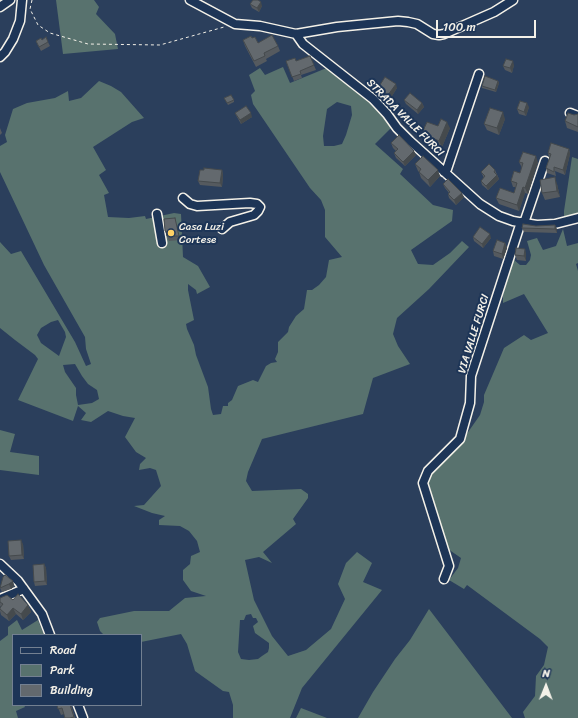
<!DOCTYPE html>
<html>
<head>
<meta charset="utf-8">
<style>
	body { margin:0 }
	#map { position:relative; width:578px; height:718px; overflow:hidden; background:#2b3f5c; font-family:Sriracha,sans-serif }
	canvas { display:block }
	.legend { position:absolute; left:12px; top:634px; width:130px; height:72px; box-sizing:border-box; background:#1d3557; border:1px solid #738091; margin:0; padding:5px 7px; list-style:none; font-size:12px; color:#f4f1e8 }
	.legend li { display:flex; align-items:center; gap:8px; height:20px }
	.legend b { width:20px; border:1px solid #738091 }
	.north { position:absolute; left:526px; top:666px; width:40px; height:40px; -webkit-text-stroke:3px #1d3557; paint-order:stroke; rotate:1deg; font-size:11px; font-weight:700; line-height:16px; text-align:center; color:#f4f1e8 }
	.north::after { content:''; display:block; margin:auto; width:14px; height:18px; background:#f4f1e8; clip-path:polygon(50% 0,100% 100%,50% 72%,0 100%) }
	.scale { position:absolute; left:436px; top:20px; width:100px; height:18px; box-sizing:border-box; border:2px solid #f4f1e8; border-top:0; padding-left:5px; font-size:12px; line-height:14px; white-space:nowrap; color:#f4f1e8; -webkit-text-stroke:3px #1d3557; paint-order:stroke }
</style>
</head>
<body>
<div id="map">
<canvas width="578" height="718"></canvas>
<ul class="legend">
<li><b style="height:5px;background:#1d3557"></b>Road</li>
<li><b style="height:11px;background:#58726e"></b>Park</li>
<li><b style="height:11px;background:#63696e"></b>Building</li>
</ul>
<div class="north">N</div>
<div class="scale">100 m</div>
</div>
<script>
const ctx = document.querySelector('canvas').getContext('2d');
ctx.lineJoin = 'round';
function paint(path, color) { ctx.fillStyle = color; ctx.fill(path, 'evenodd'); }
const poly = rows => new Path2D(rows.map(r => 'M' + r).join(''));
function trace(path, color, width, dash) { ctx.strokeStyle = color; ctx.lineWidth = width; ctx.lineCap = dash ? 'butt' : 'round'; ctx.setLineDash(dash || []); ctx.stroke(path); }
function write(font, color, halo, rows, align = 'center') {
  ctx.font = font + ' Sriracha,sans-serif'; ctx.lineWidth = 4; ctx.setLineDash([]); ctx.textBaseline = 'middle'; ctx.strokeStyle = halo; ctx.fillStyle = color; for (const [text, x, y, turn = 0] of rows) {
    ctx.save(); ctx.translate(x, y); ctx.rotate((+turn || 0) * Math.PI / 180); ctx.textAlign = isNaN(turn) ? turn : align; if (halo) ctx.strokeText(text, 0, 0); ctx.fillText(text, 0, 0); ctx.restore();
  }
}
paint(poly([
	[56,0,94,0,99,7,96,14,115,34,118,49,63,54],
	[283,67,290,83,329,67,352,85,380,111,393,126,375,144,403,169,400,174,433,205,453,210,452,221,411,250,418,264,433,265,450,253,462,241,469,247,429,289,397,318,393,334,398,346,410,364,373,378,363,414,262,439,248,472,246,481,252,491,301,489,308,494,308,498,293,519,296,524,263,552,272,563,259,557,245,560,254,600,272,636,288,656,306,650,331,629,345,599,338,584,346,563,357,552,372,563,363,582,382,590,302,688,290,718,233,718,233,705,229,692,223,691,195,671,187,644,181,634,141,642,141,635,104,635,100,631,97,622,100,618,134,611,169,611,185,598,206,596,191,591,183,580,183,570,190,564,191,556,200,552,197,541,189,531,180,526,159,525,159,520,165,516,152,513,134,506,144,505,161,486,156,470,150,468,139,470,140,464,146,458,136,452,125,437,135,418,123,416,108,411,91,422,81,420,86,413,78,406,73,421,18,400,38,359,35,355,15,340,0,328,0,242,11,254,21,251,75,342,86,366,91,364,86,349,85,337,44,265,0,172,0,146,7,142,5,135,13,109,27,103,55,98,68,91,69,101,81,98,99,81,111,86,121,92,144,118,132,122,93,147,106,170,99,175,109,193,104,195,108,217,129,218,145,216,146,219,174,213,181,214,183,257,198,266,210,287,197,294,196,290,188,284,188,290,194,320,186,324,187,329,194,345,196,355,208,387,211,409,213,415,221,414,223,406,228,406,228,403,232,400,238,386,253,380,258,382,266,366,271,363,277,362,275,359,278,352,278,342,288,332,289,327,296,316,304,309,307,290,312,290,319,285,326,277,329,260,342,257,325,237,325,210,321,200,310,188,253,104,251,95,255,91,249,75,260,68,265,75],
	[337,102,351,106,352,115,346,135,342,144,334,146,324,146,323,136,327,109],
	[58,320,65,332,66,337,59,356,41,343,37,335,41,328,51,322],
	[75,364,82,376,88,384,97,390,99,399,92,403,78,405,76,395,76,388,65,372,63,365],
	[251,614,253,618,256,618,258,622,253,626,255,633,269,643,269,648,268,652,262,656,258,659,249,660,241,659,238,652,240,620,244,620,246,615],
	[572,157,578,159,578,214,564,217,564,211],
	[563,229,567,246,578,243,578,263,576,264,578,271,578,718,525,718,523,712,535,696,536,676,544,665,548,647,540,639,467,585,464,589,449,580,458,568,461,558,448,549,428,481,433,471,466,435,480,415,484,402,484,395,504,348,524,335,531,340,548,333,524,294,503,303,503,295,513,259,520,265,526,265,530,260,531,255,527,241,537,238,543,250,556,246],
	[0,430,15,434,10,452,39,456,39,475,0,470],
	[429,609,512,718,358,718,373,692,395,659,410,640],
	[17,620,22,630,38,620,44,635,13,635,13,705,24,705,25,707,16,711,18,718,0,718,0,641,8,635,8,627],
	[301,708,327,718,296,718]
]), '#58726e');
const minor = poly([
	[190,0,235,24,260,26,296,34,337,27,398,21,408,22,417,24,433,34,439,35,444,34,494,12,513,0],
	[0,7,10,0],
	[296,34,303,44,373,99,387,114,397,128,410,141,480,204,499,216,513,221,524,223,537,225,555,224,578,218],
	[0,57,5,52,13,39,20,21,22,0],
	[570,113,578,116],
	[444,172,447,169,479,74],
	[183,198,190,204,197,206,250,203,257,204,260,207,258,211,254,215,230,222,222,229],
	[157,214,162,243],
	[524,223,545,161],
	[0,564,18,581,42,614,50,635],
	[444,579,449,566,423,483,428,471,460,439,470,403,471,376,521,222],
	[0,599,24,589],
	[78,705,83,718]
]);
trace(minor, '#f4f1e8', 11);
trace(poly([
	[32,0,30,9,38,25,50,33,88,44,160,45,224,27]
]), '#f4f1e8', 1, [3, 3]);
trace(minor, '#1d3557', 8);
paint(poly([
	[250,4,262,6,259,12,252,8],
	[252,38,258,43,278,46,280,51,266,59,267,61,256,67,245,46,243,40],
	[42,40,48,42,50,46,41,51,36,41],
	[310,56,316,70,301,75,302,78,294,81,286,61,296,61],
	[514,65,512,73,505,70,503,66],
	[498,81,499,83,496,92,482,88,482,86],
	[378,88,397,88,390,99,379,92],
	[224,98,234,100,234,102,228,105],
	[404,100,422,103,424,107,418,114,406,104],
	[529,107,526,116,519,114,517,109],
	[235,113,252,117,241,124,237,117],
	[578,114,578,132,567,128,565,121,574,115],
	[505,119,499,135,487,130,484,124],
	[438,126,450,128,442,147,424,139,422,133],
	[0,128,2,133,0,135],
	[391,143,416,155,405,166,396,158,394,153,396,151,393,148],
	[569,149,570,154,565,175,555,171,556,176,547,173,546,168,550,158,549,157,548,153],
	[519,162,538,162,528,194,525,193,519,211,499,204,496,198,514,193,516,187,513,187,511,181,520,173,522,168],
	[415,164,440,176,430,187,421,178,419,172,418,171],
	[204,170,222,170,223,175,222,187,200,185,198,181],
	[495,170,499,179,488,190,482,185,481,181,484,178,481,172],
	[443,184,464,197,456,205,449,198,448,194,449,193,445,188],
	[557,184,560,197,545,200,542,193],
	[175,218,180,240,169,241,165,231],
	[536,226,557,229,557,233,524,232,522,228],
	[473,237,491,238,483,248,474,241],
	[505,243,507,248,503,259,494,256,493,251],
	[526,253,526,261,517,260,515,255],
	[23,544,24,559,11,560,9,556],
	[44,564,46,568,47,585,35,586,34,582],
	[13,581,14,586,11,589,2,592,0,588],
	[0,598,13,600,28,605,31,612,23,620,16,614,9,621,1,615,0,611,0,608,1,607,0,606],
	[57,705,71,705,75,718,65,718,64,714,61,715]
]), '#555a5f');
paint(poly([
	[261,2,262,6,259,12,257,8],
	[513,61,514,65,512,73,510,68],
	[498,81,499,83,496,92,495,90],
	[396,84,397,88,390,99,388,95],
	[422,103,424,107,418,114,417,110],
	[527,103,529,107,526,116,524,112],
	[503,112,505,119,499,135,497,128],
	[251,113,252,117,241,124,240,120],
	[447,122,450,128,442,147,439,141],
	[569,149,570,154,565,175,563,170],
	[414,151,416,155,405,166,403,162],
	[536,156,538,162,528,194,525,188],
	[222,170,223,175,222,187,220,183],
	[438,170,440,176,430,187,428,180],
	[497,175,499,179,488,190,486,186],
	[555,177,557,184,560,197,557,191],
	[523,187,525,193,519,211,517,205],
	[462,193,464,197,456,205,454,200],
	[555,225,557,229,557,233,555,229],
	[490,234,491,238,483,248,482,244],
	[505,243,507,248,503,259,502,254],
	[525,249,526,253,526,261,524,256],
	[21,540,23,544,24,559,22,555],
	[44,564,46,568,47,585,45,581],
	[13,581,14,586,11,589,9,584],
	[28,605,31,612,23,620,21,614],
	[13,608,16,614,9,621,7,615]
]), '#454a4d');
const building = poly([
	[253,0,258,0,261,2,257,8,250,4,253,0],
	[272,35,278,46,264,53,265,56,254,61,243,40,251,36,252,38,255,37,258,43,272,35],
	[46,37,48,42,39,47,36,41,41,38,42,40,46,37],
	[310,56,314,65,300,71,301,74,292,77,286,61,295,58,296,61,310,56],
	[506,59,513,61,510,68,503,66,506,59],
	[485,76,498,81,495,90,482,86,485,76],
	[385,77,396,84,388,95,378,88,385,77],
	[410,93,422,103,417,110,404,100,410,93],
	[231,95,234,100,227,103,224,98,231,95],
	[520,101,527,103,524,112,517,109,520,101],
	[246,106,251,113,240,120,235,113,246,106],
	[490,108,503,112,497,128,484,124,490,108],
	[568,113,574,115,578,114,578,127,565,121,568,113],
	[441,119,447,122,439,141,422,133,427,122,438,126,441,119],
	[399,135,414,151,403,162,394,153,398,149,391,143,399,135],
	[551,143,569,149,563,170,554,167,554,172,546,168,551,154,548,153,551,143],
	[523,152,536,156,525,188,523,187,517,205,496,198,500,188,514,193,517,183,511,181,514,171,520,173,523,163,519,162,523,152],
	[423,156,438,170,428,180,419,172,421,169,415,164,423,156],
	[489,164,495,170,494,172,497,175,486,186,481,181,485,176,481,172,489,164],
	[204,168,222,170,220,183,198,181,200,170,204,170,204,168],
	[555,177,557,191,542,193,540,180,555,177],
	[448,179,462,193,454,200,448,194,450,192,443,184,448,179],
	[175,218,179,236,167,236,166,231,165,231,164,219,175,218],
	[523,224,536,226,555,225,555,229,522,228,523,224],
	[480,227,490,234,482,244,473,237,480,227],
	[497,240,505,243,502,254,493,251,497,240],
	[516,248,525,249,524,256,515,255,516,248],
	[21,540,22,555,9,556,8,541,21,540],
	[44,564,45,581,34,582,33,565,44,564],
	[5,575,13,581,9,584,0,588,3,577,5,575],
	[18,594,28,605,21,614,13,608,7,615,0,609,0,608,3,604,0,602,0,598,7,595,13,600,18,594],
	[57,705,70,705,74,717,70,718,65,718,62,708,58,709,57,705]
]);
paint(building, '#63696e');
trace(building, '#454a4d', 1);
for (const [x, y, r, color] of [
	[171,233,4,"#ffd166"]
]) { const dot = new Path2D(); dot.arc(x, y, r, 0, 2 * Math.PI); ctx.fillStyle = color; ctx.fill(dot); trace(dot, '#1d3557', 1.5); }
write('11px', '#f4f1e8', '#1d3557', [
	["STRADA VALLE FURCI",405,118,45],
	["VIA VALLE FURCI",474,334,-73]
]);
write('11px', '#f4f1e8', '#1d3557', [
	["Casa Luzi",179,227],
	["Cortese",179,240]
], 'left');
</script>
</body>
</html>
